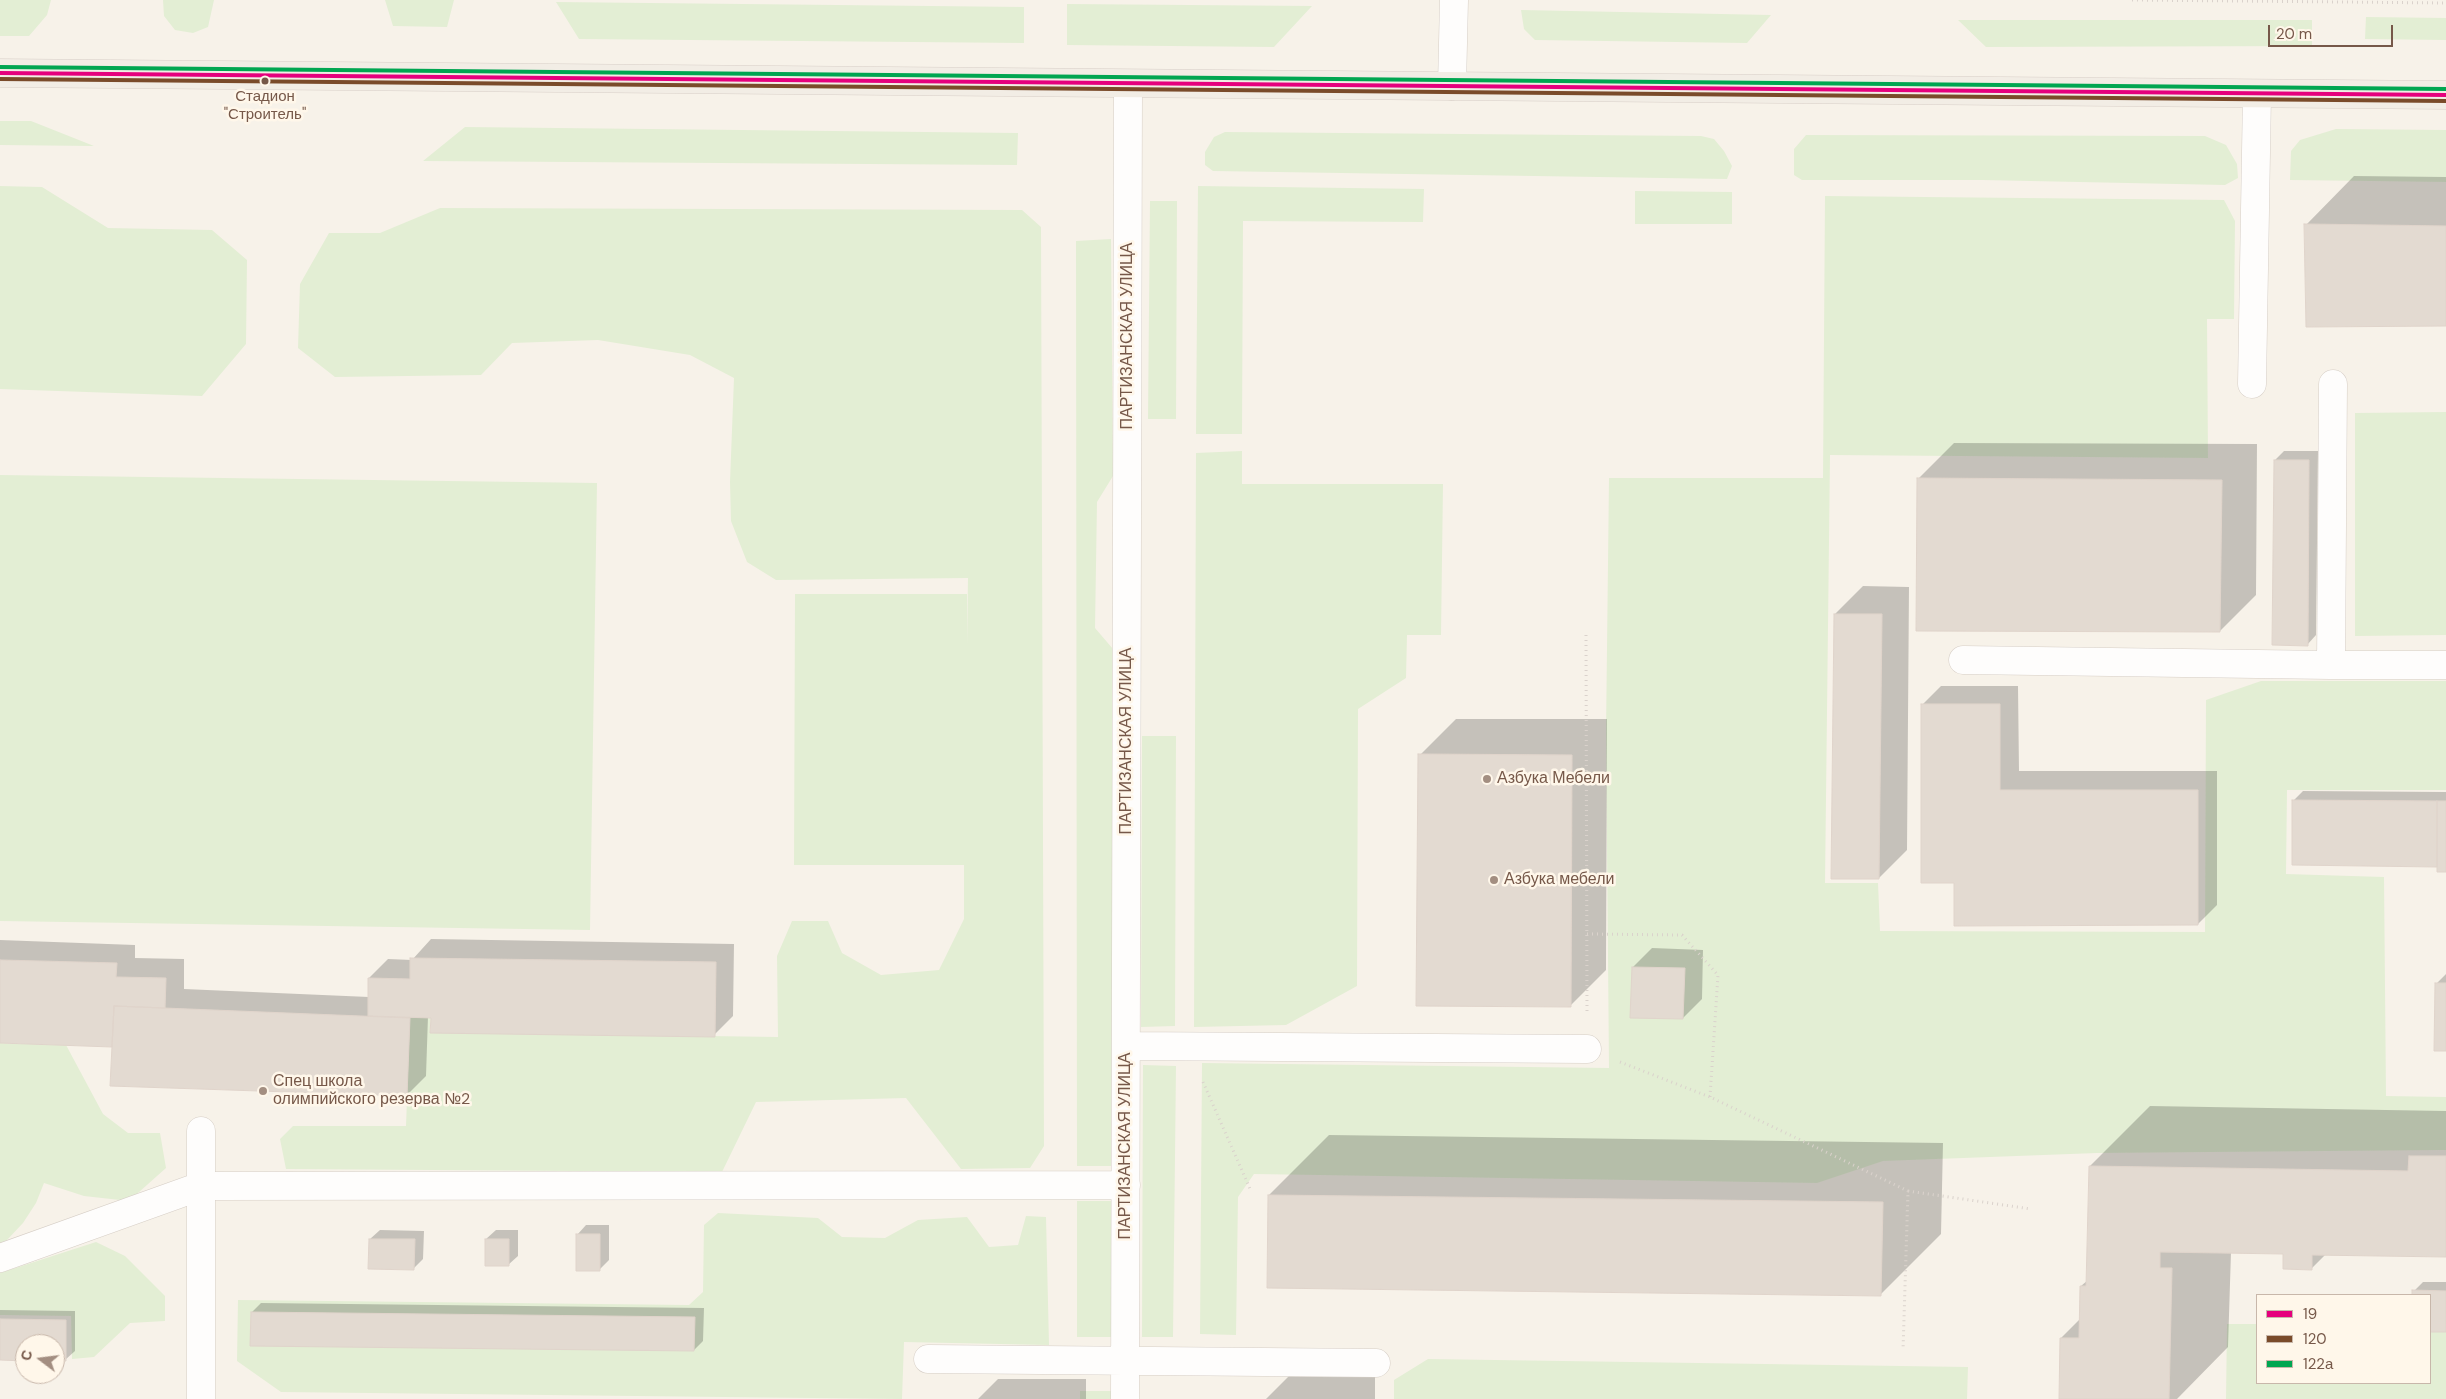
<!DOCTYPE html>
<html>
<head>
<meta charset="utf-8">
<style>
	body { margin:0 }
	#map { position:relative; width:2446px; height:1399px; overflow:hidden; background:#f7f2e9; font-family:"DM Sans",sans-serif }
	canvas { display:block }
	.legend { position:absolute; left:2256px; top:1294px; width:175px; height:90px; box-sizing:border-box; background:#fff7ea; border:1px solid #c8b7aa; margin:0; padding:6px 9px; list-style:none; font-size:15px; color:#765849 }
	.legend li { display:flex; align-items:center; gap:10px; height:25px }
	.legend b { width:25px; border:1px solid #c8b7aa }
	.north { position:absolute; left:15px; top:1334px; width:50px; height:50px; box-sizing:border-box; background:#fff7ea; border:1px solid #c8b7aa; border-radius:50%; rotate:285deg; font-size:14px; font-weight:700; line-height:20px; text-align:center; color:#765849 }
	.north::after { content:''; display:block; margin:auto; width:18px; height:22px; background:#a38e81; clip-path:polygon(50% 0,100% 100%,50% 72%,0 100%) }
	.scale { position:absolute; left:2268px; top:25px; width:125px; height:22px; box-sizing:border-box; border:2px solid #765849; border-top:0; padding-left:6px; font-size:15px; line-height:18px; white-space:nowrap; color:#765849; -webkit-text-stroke:4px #fff7ea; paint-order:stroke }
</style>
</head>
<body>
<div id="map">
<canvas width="2446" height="1399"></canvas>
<ul class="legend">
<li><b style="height:6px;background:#e5007d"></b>19</li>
<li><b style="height:6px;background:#7a4b2a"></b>120</li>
<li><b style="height:6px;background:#00a651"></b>122а</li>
</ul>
<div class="north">С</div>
<div class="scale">20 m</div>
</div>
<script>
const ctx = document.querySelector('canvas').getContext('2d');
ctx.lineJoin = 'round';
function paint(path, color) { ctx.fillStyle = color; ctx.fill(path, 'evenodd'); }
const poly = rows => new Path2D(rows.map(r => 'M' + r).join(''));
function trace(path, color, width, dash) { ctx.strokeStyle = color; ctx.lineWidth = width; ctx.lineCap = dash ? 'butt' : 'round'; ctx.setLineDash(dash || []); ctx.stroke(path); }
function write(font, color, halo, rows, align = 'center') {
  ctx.font = font + ' "DM Sans",sans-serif'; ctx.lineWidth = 5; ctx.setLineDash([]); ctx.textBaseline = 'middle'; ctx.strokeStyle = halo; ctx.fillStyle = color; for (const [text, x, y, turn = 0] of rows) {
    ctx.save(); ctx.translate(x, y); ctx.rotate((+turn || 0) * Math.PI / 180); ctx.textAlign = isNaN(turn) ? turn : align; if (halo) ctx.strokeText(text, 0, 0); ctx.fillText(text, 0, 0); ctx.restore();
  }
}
paint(poly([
	[0,0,51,0,47,15,29,36,0,36],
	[163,0,214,0,208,27,193,33,175,30,164,16],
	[385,0,454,0,447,27,393,26],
	[556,2,1024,7,1024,43,579,39],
	[1067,4,1312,6,1274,47,1067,45],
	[1521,10,1771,15,1747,43,1535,40,1524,29],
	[2366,17,2446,18,2446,40,2365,39],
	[1958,20,2312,20,2312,46,1986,47],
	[0,121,31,121,94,146,0,145],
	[465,127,1018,133,1017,165,423,161],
	[2336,129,2446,130,2446,182,2290,180,2291,151,2300,140],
	[1225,132,1701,136,1714,139,1724,151,1732,166,1727,179,1213,171,1205,165,1205,152,1214,137],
	[1806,135,2205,136,2226,145,2237,164,2238,178,2225,185,1982,180,1802,180,1794,175,1794,149],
	[0,186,42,187,108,228,212,230,247,260,246,344,202,396,0,389],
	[1198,186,1424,189,1423,222,1243,221,1242,434,1196,434],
	[1635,191,1732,192,1732,224,1635,224],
	[1825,196,2224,200,2235,221,2234,319,2207,319,2208,458,1830,455,1825,883,1878,883,1880,931,2205,932,2206,700,2261,681,2446,681,2446,790,2287,790,2286,874,2384,877,2386,1096,2446,1097,2446,1150,2097,1153,1883,1161,1817,1183,1254,1174,1238,1197,1236,1335,1200,1334,1202,1063,1609,1068,1606,733,1609,478,1823,478],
	[1150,201,1177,201,1176,419,1148,419],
	[440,208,1022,210,1041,227,1044,1146,1030,1168,961,1169,906,1098,756,1102,722,1172,286,1169,280,1139,293,1126,406,1126,410,1018,431,1018,430,1032,778,1037,777,956,792,921,828,921,842,953,881,975,939,970,964,919,964,865,794,865,795,594,967,594,967,645,968,578,776,580,747,562,731,521,730,482,734,378,690,355,598,340,512,343,481,375,335,377,298,348,300,284,329,233,380,233],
	[1111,239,1113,476,1097,502,1095,628,1113,649,1114,1166,1077,1166,1076,241],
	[2446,412,2446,635,2355,636,2355,413],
	[1242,451,1242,484,1443,484,1441,635,1407,635,1406,678,1358,709,1357,986,1286,1025,1194,1027,1196,453],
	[0,475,597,483,590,930,0,921],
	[1142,736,1176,736,1175,1026,1141,1027],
	[0,1043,66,1045,103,1114,128,1133,160,1133,166,1168,129,1201,84,1196,44,1183,36,1203,23,1223,7,1240,0,1243],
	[1143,1065,1176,1066,1173,1337,1142,1337],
	[1077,1201,1113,1201,1113,1337,1077,1337],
	[718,1213,818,1218,842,1237,885,1238,918,1220,967,1217,989,1247,1018,1245,1026,1216,1046,1217,1049,1345,904,1342,902,1399,281,1392,237,1361,238,1300,689,1305,703,1292,704,1225],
	[96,1242,125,1256,165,1296,165,1321,130,1323,94,1357,72,1359,71,1316,0,1315,0,1273],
	[2227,1324,2257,1324,2257,1383,2430,1383,2430,1325,2446,1326,2446,1399,2226,1399],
	[1428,1359,1968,1367,1967,1399,1394,1399,1394,1380],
	[1080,1391,1111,1391,1111,1399,1080,1399]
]), '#e3eed4');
paint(poly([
	[2354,176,2446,177,2446,325,2306,225],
	[1954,443,2257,444,2256,595,2220,631,1918,479],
	[2284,451,2318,451,2316,635,2307,645,2275,460],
	[1863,586,1909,587,1907,850,1879,878,1835,614],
	[1941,686,2018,686,2019,771,2217,771,2217,905,2198,924,1955,882,1922,705],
	[1456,719,1607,719,1606,970,1570,1006,1420,755],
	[2303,791,2446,792,2446,870,2438,864,2294,800],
	[431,939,734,944,733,1016,714,1035,428,1016,426,1076,407,1095,113,1045,0,1042,0,940,135,945,135,958,184,959,184,989,369,997,369,978,388,959,412,960],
	[1652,948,1703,950,1702,999,1683,1018,1633,967],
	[2446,974,2446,1049,2436,984],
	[2150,1106,2446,1111,2446,1256,2326,1254,2312,1268,2284,1252,2231,1252,2228,1347,2177,1399,2060,1399,2061,1338,2080,1319,2081,1286,2088,1280,2090,1166],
	[1329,1135,1943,1143,1941,1234,1881,1294,1269,1195],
	[586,1225,609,1225,609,1260,599,1270,577,1235],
	[380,1230,424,1231,423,1259,414,1268,370,1239],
	[496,1230,518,1230,518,1256,508,1265,486,1239],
	[2423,1282,2446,1282,2446,1331,2430,1331,2430,1295,2414,1295,2414,1291],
	[261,1303,704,1308,703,1341,694,1350,252,1312],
	[0,1310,75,1311,75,1351,65,1360,55,1360,55,1344,25,1344,25,1359,0,1359],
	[1291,1374,1375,1375,1375,1399,1266,1399],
	[998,1379,1086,1379,1086,1399,978,1399]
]), '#0003');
const building = poly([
	[2304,224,2446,226,2446,326,2306,327,2304,224],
	[2274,460,2309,460,2308,646,2272,645,2274,460],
	[1917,478,2222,480,2220,632,1916,631,1917,478],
	[1834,614,1882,614,1879,879,1831,879,1834,614],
	[1921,704,2000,704,2000,790,2198,790,2198,925,1954,926,1954,883,1921,883,1921,704],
	[1418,754,1572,755,1571,1007,1416,1006,1418,754],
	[2292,800,2437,801,2437,867,2292,865,2292,800],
	[2437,801,2446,801,2446,872,2437,872,2437,801],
	[410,958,716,962,715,1037,430,1033,431,1018,368,1016,368,978,410,979,410,958],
	[0,960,117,963,116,977,166,978,165,1008,114,1006,112,1047,0,1043,0,960],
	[1632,967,1685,968,1683,1019,1630,1018,1632,967],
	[2435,983,2446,983,2446,1051,2434,1051,2435,983],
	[114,1006,410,1018,407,1096,110,1086,114,1006],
	[2409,1156,2446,1156,2446,1257,2312,1255,2312,1270,2283,1269,2283,1254,2160,1252,2160,1268,2172,1268,2169,1399,2059,1399,2060,1338,2079,1338,2080,1286,2086,1286,2089,1166,2408,1171,2409,1156],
	[1268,1195,1883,1202,1881,1296,1267,1288,1268,1195],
	[576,1234,600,1234,600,1271,576,1271,576,1234],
	[369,1239,415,1239,414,1270,368,1269,369,1239],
	[485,1239,509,1239,509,1266,485,1266,485,1239],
	[2412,1290,2446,1291,2446,1332,2430,1332,2430,1295,2412,1295,2412,1290],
	[251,1312,695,1317,694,1351,250,1346,251,1312],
	[0,1319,66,1320,66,1361,55,1361,55,1344,25,1344,25,1361,0,1360,0,1319]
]);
paint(building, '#e3dad1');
trace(building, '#e0d4cb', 1);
const minor = poly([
	[1452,86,1454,0],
	[2252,384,2257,94],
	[2333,384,2331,665,2446,665],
	[1963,660,2331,665],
	[1126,1046,1587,1049],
	[201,1131,201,1399],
	[0,1258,201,1186,1126,1185],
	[928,1359,1376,1363],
	[1125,1399,1128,84]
]);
const major = poly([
	[0,73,2446,95]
]);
trace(minor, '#d6cec6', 29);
trace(major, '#d8cfc8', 29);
trace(poly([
	[2132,0,2446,3],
	[1586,635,1587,1013],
	[1587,934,1682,935,1718,975,1710,1097],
	[1620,1062,1710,1097,1908,1191,1903,1350],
	[1203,1082,1251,1191],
	[1908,1191,2031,1209]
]), '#dad2cc', 3, [1, 4]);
trace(minor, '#fefdfc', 28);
trace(major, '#f2ede5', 28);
trace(poly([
	[0,73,2446,95]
]), '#e5007d', 4);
trace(poly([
	[0,79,2446,101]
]), '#7a4b2a', 4);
trace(poly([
	[0,67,2446,89]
]), '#00a651', 4);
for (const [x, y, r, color] of [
	[265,81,4.5,"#765849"],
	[1487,779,5,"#a38e81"],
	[1494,880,5,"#a38e81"],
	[263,1091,5,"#a38e81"]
]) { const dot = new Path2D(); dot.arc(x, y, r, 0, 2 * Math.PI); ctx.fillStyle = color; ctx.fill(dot); trace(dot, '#fff7ea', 2); }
write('15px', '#765849', '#fff7ea', [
	["Стадион",265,97],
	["\"Строитель\"",265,115]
]);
write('16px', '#765849', '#fff7ea', [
	["ПАРТИЗАНСКАЯ УЛИЦА",1128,336,-90],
	["ПАРТИЗАНСКАЯ УЛИЦА",1127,741,-90],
	["ПАРТИЗАНСКАЯ УЛИЦА",1126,1146,-90]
]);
write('16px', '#765849', '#fff7ea', [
	["Азбука Мебели",1497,779],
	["Азбука мебели",1504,880],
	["Спец школа",273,1082],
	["олимпийского резерва №2",273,1100]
], 'left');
</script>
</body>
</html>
